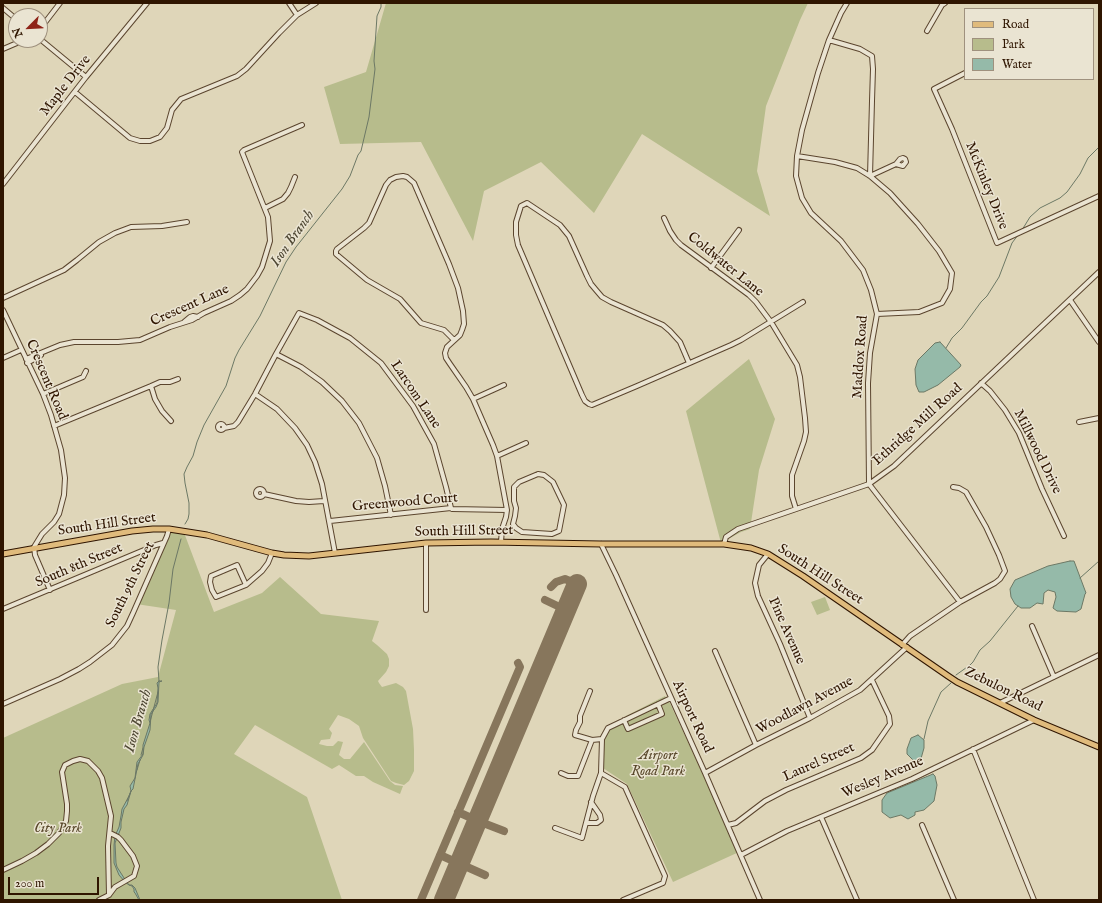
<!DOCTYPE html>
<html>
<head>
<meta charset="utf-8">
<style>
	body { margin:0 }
	#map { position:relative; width:1102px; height:903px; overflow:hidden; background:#dfd6b9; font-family:"IM FELL English",serif }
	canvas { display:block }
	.frame { position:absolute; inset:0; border:4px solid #2f1500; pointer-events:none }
	.legend { position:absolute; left:964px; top:8px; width:130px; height:72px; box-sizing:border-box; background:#eae4d2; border:1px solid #9f917e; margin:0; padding:5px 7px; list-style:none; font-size:12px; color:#2f1500 }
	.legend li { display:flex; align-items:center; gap:8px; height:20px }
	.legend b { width:20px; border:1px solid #9f917e }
	.north { position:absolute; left:8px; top:8px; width:40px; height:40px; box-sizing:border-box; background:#eae4d2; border:1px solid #9f917e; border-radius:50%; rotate:246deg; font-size:11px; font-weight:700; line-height:16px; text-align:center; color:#2f1500 }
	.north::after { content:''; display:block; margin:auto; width:14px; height:18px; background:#8f2418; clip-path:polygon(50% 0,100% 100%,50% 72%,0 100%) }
	.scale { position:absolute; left:8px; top:877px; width:91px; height:18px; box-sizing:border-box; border:2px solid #2f1500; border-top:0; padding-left:5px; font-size:12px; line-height:14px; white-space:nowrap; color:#2f1500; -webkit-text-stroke:3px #eae4d2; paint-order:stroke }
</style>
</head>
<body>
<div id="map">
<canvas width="1102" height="903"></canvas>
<div class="frame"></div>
<ul class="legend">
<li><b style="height:5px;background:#e0bb7c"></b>Road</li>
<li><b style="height:11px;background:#b7bc8c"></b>Park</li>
<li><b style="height:11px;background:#95baa9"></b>Water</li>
</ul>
<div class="north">N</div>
<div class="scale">200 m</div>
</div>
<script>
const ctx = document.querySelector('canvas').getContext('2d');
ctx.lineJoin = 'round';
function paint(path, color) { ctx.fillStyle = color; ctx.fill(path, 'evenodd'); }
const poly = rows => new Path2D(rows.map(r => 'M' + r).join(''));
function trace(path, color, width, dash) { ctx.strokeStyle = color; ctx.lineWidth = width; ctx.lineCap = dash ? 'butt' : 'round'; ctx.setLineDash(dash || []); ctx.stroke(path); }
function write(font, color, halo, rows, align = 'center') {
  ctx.font = font + ' "IM FELL English",serif'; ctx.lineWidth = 3; ctx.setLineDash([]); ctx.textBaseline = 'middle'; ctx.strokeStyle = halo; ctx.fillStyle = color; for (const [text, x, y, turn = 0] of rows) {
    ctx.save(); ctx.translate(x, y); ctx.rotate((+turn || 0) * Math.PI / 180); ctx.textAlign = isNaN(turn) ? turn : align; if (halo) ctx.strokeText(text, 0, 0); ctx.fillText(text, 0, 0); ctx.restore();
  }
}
paint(poly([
	[386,3,808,3,800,20,766,106,757,171,770,216,642,134,594,213,541,162,484,191,473,241,421,142,340,144,324,87,366,72],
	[749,359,775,419,759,470,750,529,741,532,721,543,686,411],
	[171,530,183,530,214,612,262,593,280,577,321,614,379,621,372,641,377,645,387,654,389,659,389,666,386,672,378,681,379,683,382,687,396,683,403,687,406,691,413,729,414,750,414,771,409,781,404,785,396,783,391,781,363,738,359,726,349,719,338,715,329,729,332,733,330,739,321,740,319,744,327,746,333,746,338,741,343,742,339,755,344,759,350,759,364,742,390,781,395,785,403,786,400,794,373,782,364,776,356,776,339,765,332,769,255,725,234,754,307,797,342,900,3,900,3,738,122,684,158,677,176,610,136,604],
	[825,597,830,610,817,615,811,602],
	[665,696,667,700,668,699,739,852,673,882,627,784,603,768,603,744,606,731,625,718,626,716]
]), '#b7bc8c');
const water = poly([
	[940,342,961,365,960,367,938,385,924,392,919,392,916,385,915,369,918,360,935,343,940,342],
	[1070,561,1074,561,1086,593,1085,594,1081,609,1076,612,1057,611,1053,608,1056,597,1055,592,1048,590,1044,593,1043,604,1037,603,1030,608,1021,608,1015,604,1011,597,1010,589,1015,580,1048,566,1070,561],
	[159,681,162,681,159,682,158,702,156,707,151,714,150,730,144,747,143,755,138,764,133,789,131,791,127,805,124,809,121,822,121,828,115,843,116,863,117,867,126,881,129,885,132,885,135,888,140,900,139,900,135,893,134,892,134,889,132,886,129,885,125,882,119,875,114,863,114,845,115,836,119,827,121,816,122,809,129,796,131,791,130,786,135,778,137,762,143,754,143,745,150,723,149,720,150,714,157,703,158,688,157,683,159,681],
	[918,735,924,740,924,748,920,762,916,763,907,754,907,749,911,738,918,735],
	[933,774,935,776,937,785,934,801,924,810,915,812,915,815,908,819,901,815,890,818,882,812,882,800,887,793,933,774]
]);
paint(water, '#95baa9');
trace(water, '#6c7865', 1);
trace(poly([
	[1022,230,1030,217,1040,208,1060,198,1067,192,1080,174,1088,158,1099,147],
	[946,348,952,338,962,328,981,302,987,296,999,277,1012,243,1018,235],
	[185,524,188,519,189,514,189,503,185,483,184,474,187,467,193,456,197,442,204,425,226,386,235,358,239,350,260,316,286,262,296,247,342,189,350,176,358,155,361,151,369,117,375,69,374,61,377,16,381,7,381,3],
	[1080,578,1099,561],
	[956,675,970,665,973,662,980,650,990,641,1018,606],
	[159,681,158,667,162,640,169,603,173,569,181,539],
	[150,722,158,692],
	[924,739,928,721,941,692,951,683],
	[141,755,143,748],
	[137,770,140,760],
	[127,801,131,791]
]), '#6c7865', 1);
trace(poly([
	[551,587,556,582,565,579,577,584],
	[545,600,566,610],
	[458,812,478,821,504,831],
	[440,855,485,875],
	[421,900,520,667,518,663]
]), '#87765c', 8);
trace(poly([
	[444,900,577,584]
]), '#87765c', 20);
const minor = poly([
	[289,3,297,15],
	[847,3,841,13,829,40,818,73,802,130,797,156,796,176,802,198,811,213,841,241,863,270,871,290,877,314,870,353,868,383,869,484,960,602],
	[3,8,16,19],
	[40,29,60,3],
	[927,31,942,5,945,3],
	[40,39,86,77],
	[829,40,860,49,872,56,873,69,872,101,870,176,896,164,900,159,903,158,905,159,906,162,903,166,896,164],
	[3,49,24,40],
	[965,73,934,89,952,129,997,243,1099,196],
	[75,92,130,138,140,141,150,141,160,137,167,128,172,110,181,99,237,76,246,69,279,33,297,15,316,3],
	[797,156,835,162,857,168,870,176,890,193,918,224,939,251,952,273,950,289,942,303,919,312,877,314],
	[3,184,86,77,147,3],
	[265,208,283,199,288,193,291,187,295,177],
	[664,218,670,231,676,240,681,245,749,295,756,302,771,322,797,365,800,377,805,418,806,432,804,441,792,475,792,496,796,509],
	[711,268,739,230],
	[3,298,64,270,77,260,99,242,115,233,131,227,162,226,187,222],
	[1070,300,1099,342],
	[3,310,43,394,51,415,61,450,65,478,64,495,59,514,54,522,42,534,34,547,35,555,50,590],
	[184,322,190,317,193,316,198,317],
	[454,340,444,330,421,323,400,299,367,280,336,254,336,251,337,249,364,228,369,223,386,185,390,180,396,177,403,176,407,177,414,183,449,264,458,288,463,311,464,324,462,330,460,335,447,347,445,353,446,358,450,364,466,387,473,399,493,445,497,456,507,510,506,517,502,529,501,542],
	[276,354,301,367,322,382,342,401,359,423,377,458,385,486,391,515],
	[3,358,21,350],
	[26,359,60,345,74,342,118,342,140,340,170,327,192,320,204,313,231,301,240,295,247,289,257,276,262,267,270,241,268,217,242,152,244,150,302,125],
	[27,363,38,357,41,355],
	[689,363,680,342,670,331,663,325,611,302,602,297,596,290,591,284,587,276,569,236,560,225,527,203,521,206,516,222,516,235,518,245,582,395,585,401,589,404,592,405,637,386,731,345,741,340,803,302],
	[981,383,990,391,1005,410,1019,433,1042,489,1064,536],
	[151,386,155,399,162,411,171,421],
	[43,394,83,377,86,371],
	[255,394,277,409,295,428,307,445,315,462,322,484,335,553],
	[473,399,504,385],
	[1079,422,1099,418],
	'218 427a3 3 0 1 1 6 0a3 3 0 1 1-6 0Z',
	[54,426,151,386,160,382,170,382,178,379],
	[224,428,234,426,238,422,255,394,276,354,299,313,317,320,350,338,381,363,413,406,434,444,446,487,451,508],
	[497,456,526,443],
	[538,474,544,475,553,482,564,505,559,531,552,534,522,532,516,528,513,524,515,516,516,508,514,501,514,487,519,482,538,474],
	'256 493a4 4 0 1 1 8 0a4 4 0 1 1-8 0Z',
	[264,494,296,501,309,502,324,501],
	[330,521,451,508,452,509,507,510],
	[601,544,616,575,705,773,760,900],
	[724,544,726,537,738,529,869,484,894,466,1099,272],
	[768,554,759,565,755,583,758,596,780,644,810,718],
	[246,585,237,565,211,576,210,582,212,590,216,597,246,585,262,571,268,563,272,553],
	[3,609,156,545,163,543],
	[426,610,426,543],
	[1032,626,1054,677],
	[902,645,910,636,960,602,995,583,1000,579,1005,571,999,555,986,527,966,492,959,488,953,487],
	[715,651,756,745],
	[590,691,580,716,580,722,576,730,575,735,592,740,602,739],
	[1000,703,1099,655],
	[3,704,60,679,79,669,90,662,112,645,127,626,133,613,167,536,169,529],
	[624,720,628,729,662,714,658,704],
	[973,749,1034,900],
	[561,773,568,776,578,776,592,740],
	[705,773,756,745,810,718,860,690,907,647],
	[821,817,857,900],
	[586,823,597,823,601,820,600,815,591,802],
	[728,825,736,823,765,801,786,790,861,758,872,750,890,724,889,716,872,680],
	[922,825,954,900],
	[555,828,582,838,593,796,601,773],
	[741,855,787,831,912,779,1034,720],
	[3,870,22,861,36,853,48,844,59,833,66,821,67,811,67,804,62,772,65,765,73,761,80,759,88,761,98,771,102,778,111,816,108,846,109,895],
	[99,900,109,895,115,887,134,876,137,866,133,856,121,840,118,837,110,833],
	[623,900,663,883,665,876,625,787,601,773,602,739,608,728,671,698]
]);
const major = poly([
	[3,554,132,531,153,529,169,529,207,535,272,553,284,555,309,556,426,543,491,542,601,544,724,544,751,548,768,554,803,576,948,676,957,682,1034,720,1099,747]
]);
trace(minor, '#5b452e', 6);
trace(major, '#2f1500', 7);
trace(minor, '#eae4d2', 4);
trace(major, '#e0bb7c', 5);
write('14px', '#2f1500', '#eae4d2', [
	["Maple Drive",66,86,-52],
	["McKinley Drive",986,186,68],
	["Coldwater Lane",725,265,39],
	["Crescent Lane",190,306,-24],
	["Maddox Road",861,357,-86],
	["Crescent Road",46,380,67],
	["Larcom Lane",415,395,56],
	["Ethridge Mill Road",918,425,-42],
	["Millwood Drive",1037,452,64],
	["Greenwood Court",405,503,-5],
	["South Hill Street",107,525,-8],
	["South Hill Street",464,532,-1],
	["South 8th Street",79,566,-23],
	["South Hill Street",820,575,33],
	["South 9th Street",131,585,-64],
	["Pine Avenue",786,631,66],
	["Zebulon Road",1003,690,26],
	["Woodlawn Avenue",805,706,-28],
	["Airport Road",692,717,65],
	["Laurel Street",819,763,-24],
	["Wesley Avenue",883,778,-23]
]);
write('italic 14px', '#58472a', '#eae4d2', [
	["Airport",658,756],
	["Road Park",658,772],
	["City Park",58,829]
]);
write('italic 15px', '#4e4733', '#eae4d2', [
	["Ison Branch",293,239,-55],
	["Ison Branch",139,721,-74]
]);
</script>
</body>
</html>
